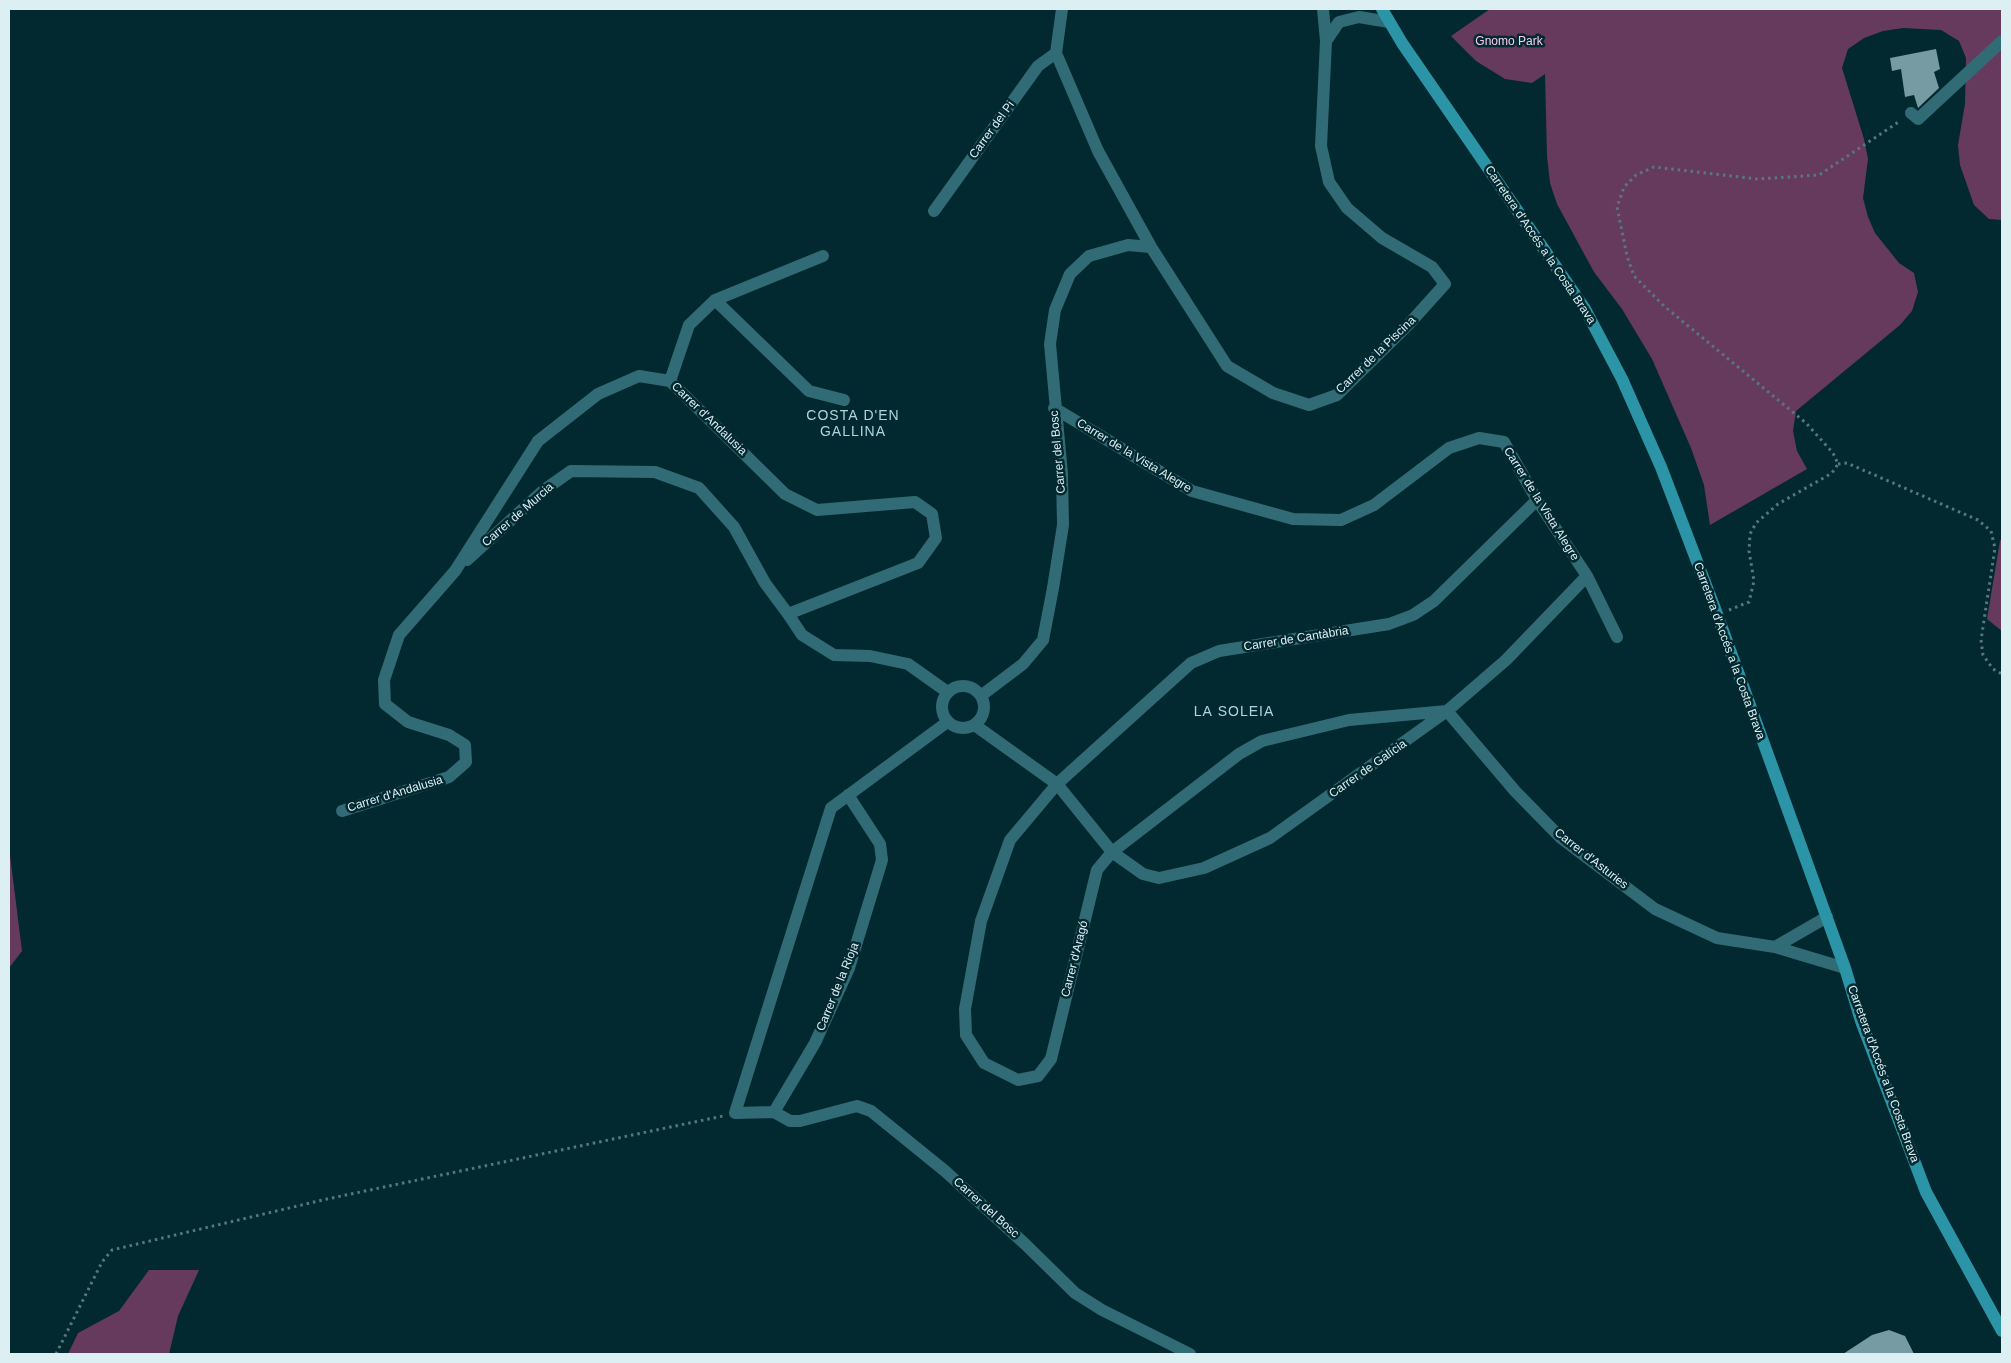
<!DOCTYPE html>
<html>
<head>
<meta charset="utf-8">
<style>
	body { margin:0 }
	#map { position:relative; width:2011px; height:1363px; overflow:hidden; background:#032930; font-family:Helvetica,sans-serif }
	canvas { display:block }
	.frame { position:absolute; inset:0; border:10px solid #dcf0f4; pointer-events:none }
</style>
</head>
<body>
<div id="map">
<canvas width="2011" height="1363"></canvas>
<div class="frame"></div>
</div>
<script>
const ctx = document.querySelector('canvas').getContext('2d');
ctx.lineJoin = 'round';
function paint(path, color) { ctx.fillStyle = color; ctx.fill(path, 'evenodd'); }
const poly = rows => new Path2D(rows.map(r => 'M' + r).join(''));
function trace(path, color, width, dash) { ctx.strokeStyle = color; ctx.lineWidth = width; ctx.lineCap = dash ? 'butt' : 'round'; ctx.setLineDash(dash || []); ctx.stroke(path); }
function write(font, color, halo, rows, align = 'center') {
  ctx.font = font + ' Helvetica,sans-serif'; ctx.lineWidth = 5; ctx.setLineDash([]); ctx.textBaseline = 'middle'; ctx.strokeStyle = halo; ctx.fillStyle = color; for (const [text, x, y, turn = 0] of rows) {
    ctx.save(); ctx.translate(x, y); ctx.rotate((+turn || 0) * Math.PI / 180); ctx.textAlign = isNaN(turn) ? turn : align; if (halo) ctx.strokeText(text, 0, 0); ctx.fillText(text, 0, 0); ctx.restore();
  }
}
paint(poly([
	[1490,9,2002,9,2002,220,1989,219,1974,205,1960,165,1958,145,1965,104,1966,58,1959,41,1941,30,1903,28,1883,31,1864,38,1848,49,1842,68,1864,139,1868,159,1863,198,1868,217,1875,233,1899,263,1914,273,1918,292,1912,311,1900,325,1796,411,1793,431,1797,451,1807,469,1710,525,1704,485,1691,448,1652,359,1622,309,1594,272,1557,204,1550,183,1547,156,1545,74,1532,83,1505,79,1476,61,1451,36],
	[2002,538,2002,631,1987,619,2000,541],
	[9,847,22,951,9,968],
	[149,1270,199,1270,178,1316,169,1354,68,1354,78,1333,119,1311]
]), '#663a5c');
paint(poly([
	[1936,49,1940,69,1934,72,1939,88,1918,108,1914,95,1905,97,1901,69,1892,71,1890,58],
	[1889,1330,1905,1336,1914,1354,1843,1354,1872,1335]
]), '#769ba3');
trace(poly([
	[1838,464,1847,463,1978,520,1991,531,1995,548,1981,640,1983,655,1993,669,2002,674],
	[1729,610,1749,602,1754,581,1749,551,1750,534,1756,523,1778,504,1832,473,1838,464,1833,453,1806,423,1664,306,1634,276,1627,256,1617,207,1624,187,1636,175,1654,167,1758,179,1819,175,1900,121],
	[56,1354,102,1262,112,1250,327,1199,723,1116]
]), '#59787e', 3, [2.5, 4]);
trace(poly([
	[1062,9,1056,53,1098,151,1151,247,1227,366,1273,393,1309,405,1337,395,1409,324,1445,284,1432,267,1382,238,1347,208,1329,182,1321,146,1326,41,1323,9],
	[1326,41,1339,22,1359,17,1389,22],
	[1911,113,1918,119,2002,41],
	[934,211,1038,66,1056,53],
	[715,300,809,391,844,400],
	[670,381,689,325,715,300,823,256],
	[1054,408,1192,491,1293,519,1341,520,1374,505,1449,448,1479,438,1504,442,1537,500,1587,576,1617,637],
	[1537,500,1434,601,1413,615,1389,624,1219,651,1191,663,1057,784,1010,840,981,921,965,1009,966,1035,984,1063,1018,1080,1038,1076,1051,1059,1097,870,1112,852,1239,754,1262,741,1349,720,1447,711,1515,791,1561,838,1655,909,1717,938,1775,947,1827,917],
	[467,560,544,490,571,471,655,472,699,488,734,527,765,583,788,614],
	'942 707a21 21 0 1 1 42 0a21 21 0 1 1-42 0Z',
	[982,695,1023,664,1043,640,1053,588,1063,525,1062,474,1050,344,1055,310,1070,274,1089,256,1128,245,1151,247],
	[976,726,1057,784,1112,852,1143,874,1159,878,1204,868,1270,838,1447,711,1506,660,1587,576],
	[848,795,880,844,882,860,849,968,815,1043,774,1112,735,1113,831,808,946,723],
	[342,811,449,777,466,762,465,745,449,735,408,722,385,704,384,680,399,635,455,571,538,441,598,394,639,376,670,381,785,494,817,510,915,502,932,514,936,538,918,563,788,614,802,635,834,655,870,656,908,664,946,691],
	[1775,947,1845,968],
	[774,1112,790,1121,800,1121,857,1106,871,1111,945,1171,1025,1244,1075,1293,1102,1310,1190,1354]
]), '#316c76', 12);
trace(poly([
	[1382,9,1402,43,1585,309,1622,379,1661,467,1717,614,1845,968,1861,1021,1926,1192,2002,1331]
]), '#2b94a6', 12);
write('12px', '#f8cbec', '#032930', [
	["Gnomo Park",1509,42]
]);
write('12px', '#dcf0f4', '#032930', [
	["Carrer del Pi",992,130,-54],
	["Carretera d'Accés a la Costa Brava",1540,245,56],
	["Carrer de la Piscina",1376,355,-44],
	["Carrer d'Andalusia",709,419,44],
	["Carrer del Bosc",1058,452,-95],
	["Carrer de la Vista Alegre",1134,456,31],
	["Carrer de la Vista Alegre",1541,504,58],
	["Carrer de Murcia",518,515,-41],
	["Carrer de Cantàbria",1296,639,-9],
	["Carretera d'Accés a la Costa Brava",1729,651,70],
	["Carrer de Galícia",1368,769,-35],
	["Carrer d'Andalusia",395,794,-17],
	["Carrer d'Asturies",1591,859,38],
	["Carrer d'Aragó",1075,959,-76],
	["Carrer de la Rioja",838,987,-68],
	["Carretera d'Accés a la Costa Brava",1883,1074,70],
	["Carrer del Bosc",986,1208,42]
]);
ctx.letterSpacing = '1px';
write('14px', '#aed5dd', '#032930', [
	["COSTA D'EN",853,416],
	["GALLINA",853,432],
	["LA SOLEIA",1234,712]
]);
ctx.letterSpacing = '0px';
</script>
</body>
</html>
